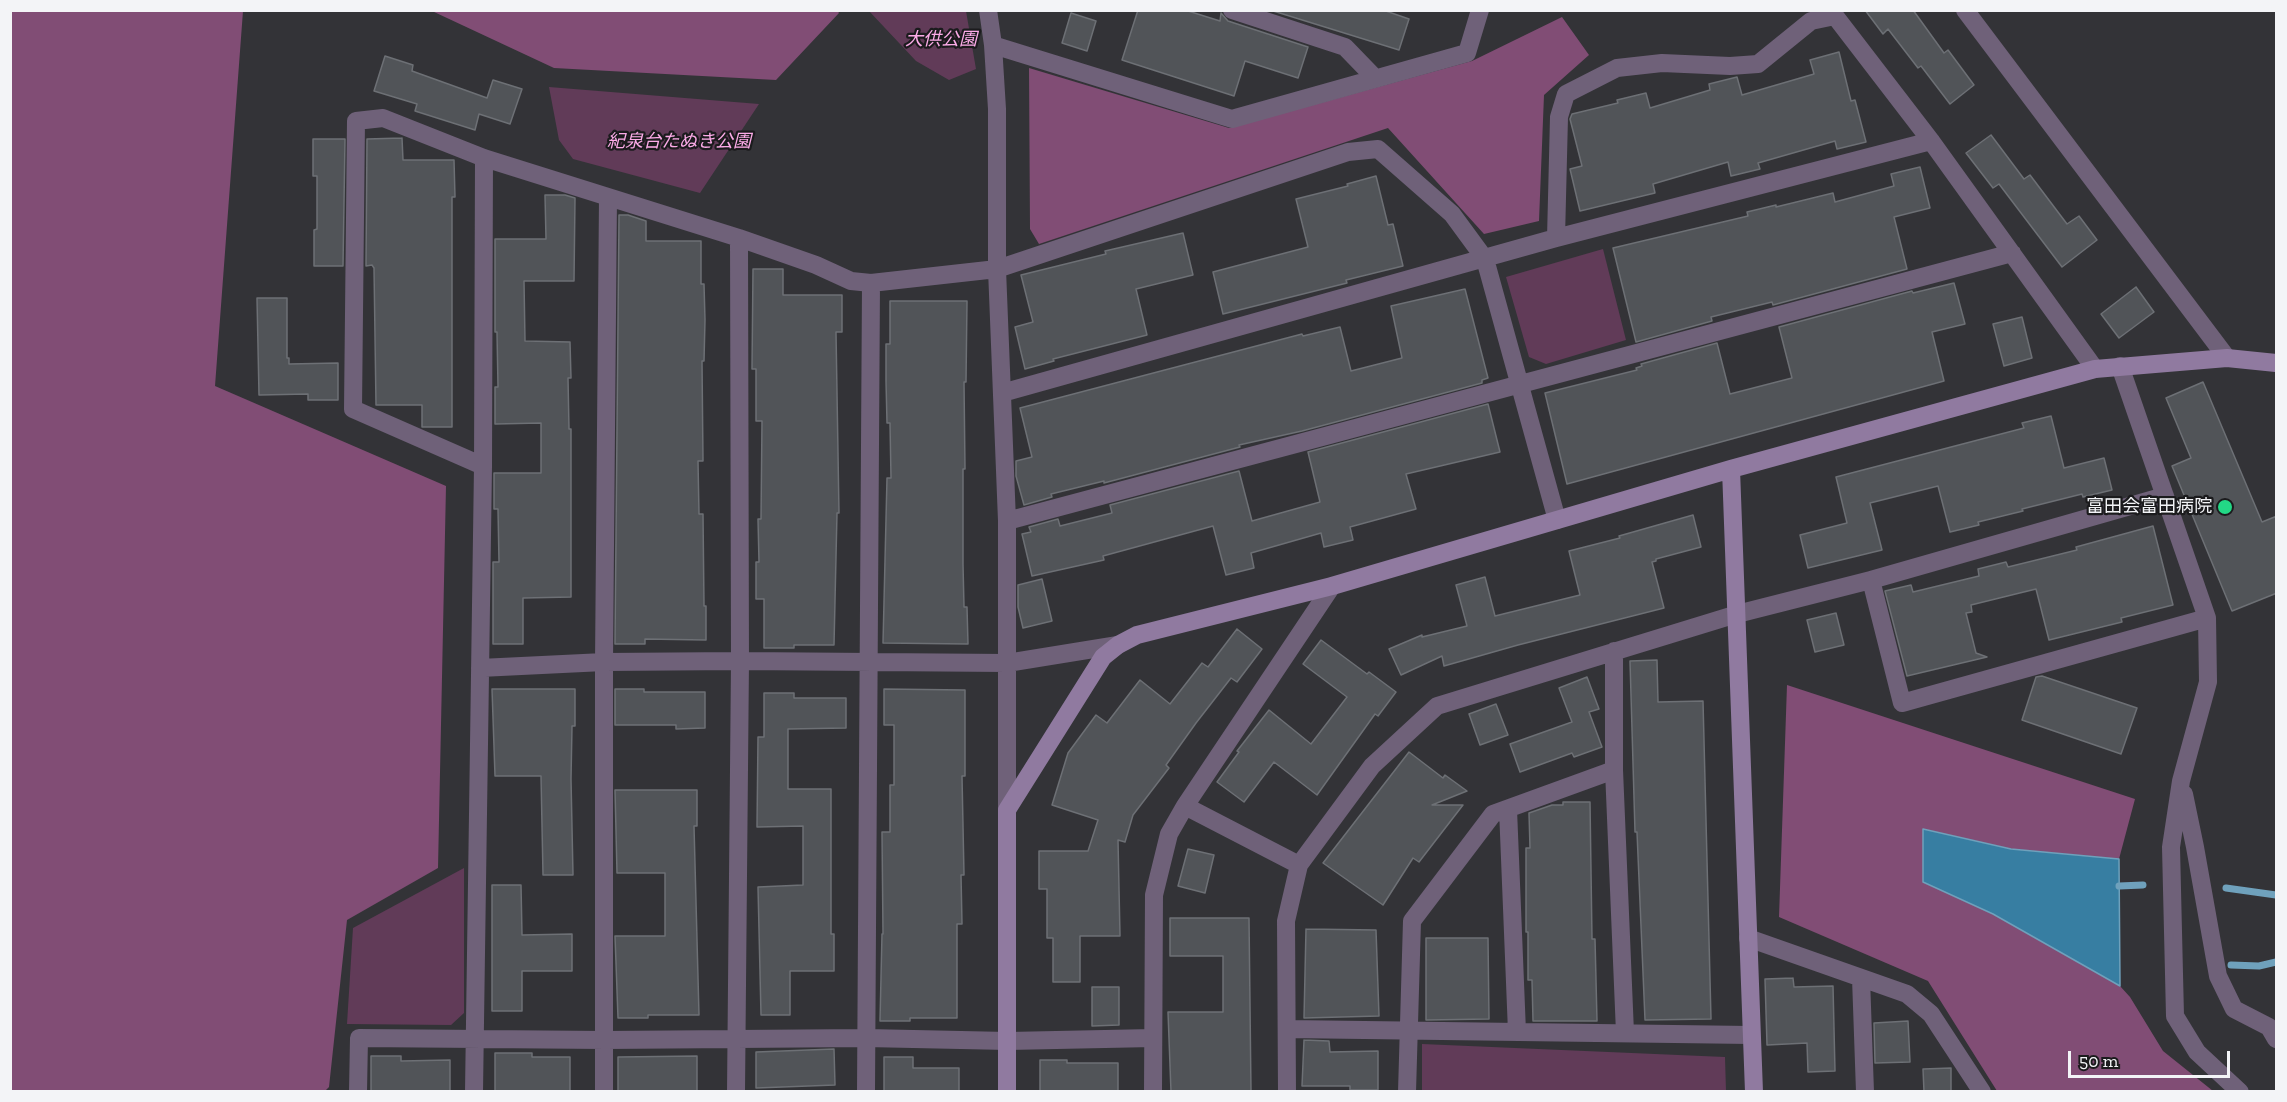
<!DOCTYPE html>
<html>
<head>
<meta charset="utf-8">
<style>
	body { margin:0 }
	#map { position:relative; width:2287px; height:1102px; overflow:hidden; background:#333337; font-family:"Zilla Slab",serif }
	canvas { display:block }
	.frame { position:absolute; inset:0; border:12px solid #f3f4f7; pointer-events:none }
	.scale { position:absolute; left:2068px; top:1051px; width:162px; height:27px; box-sizing:border-box; border:3px solid #f3f4f7; border-top:0; padding-left:8px; font-size:18px; line-height:21px; white-space:nowrap; color:#f3f4f7; -webkit-text-stroke:4px #1b1b1d; paint-order:stroke }
</style>
</head>
<body>
<div id="map">
<canvas width="2287" height="1102"></canvas>
<div class="frame"></div>
<div class="scale">50 m</div>
</div>
<script>
const ctx = document.querySelector('canvas').getContext('2d');
ctx.lineJoin = 'round';
function paint(path, color) { ctx.fillStyle = color; ctx.fill(path, 'evenodd'); }
const poly = rows => new Path2D(rows.map(r => 'M' + r).join(''));
function trace(path, color, width, dash) { ctx.strokeStyle = color; ctx.lineWidth = width; ctx.lineCap = dash ? 'butt' : 'round'; ctx.setLineDash(dash || []); ctx.stroke(path); }
function write(font, color, halo, rows, align = 'center') {
  ctx.font = font + ' "Zilla Slab","Noto Sans JP",serif'; ctx.lineWidth = 4.5; ctx.setLineDash([]); ctx.textBaseline = 'middle'; ctx.strokeStyle = halo; ctx.fillStyle = color; for (const [text, x, y, turn = 0] of rows) {
    ctx.save(); ctx.translate(x, y); ctx.rotate((+turn || 0) * Math.PI / 180); ctx.textAlign = isNaN(turn) ? turn : align; if (halo) ctx.strokeText(text, 0, 0); ctx.fillText(text, 0, 0); ctx.restore();
  }
}
paint(poly([
	[869,11,966,11,976,69,949,80,916,61],
	[549,87,759,104,700,193,573,159,559,140],
	[1603,249,1626,340,1546,364,1529,357,1506,277],
	[464,868,464,1013,451,1025,347,1024,353,928],
	[1422,1044,1725,1057,1726,1091,1422,1091]
]), '#613b58');
paint(poly([
	[837,10,839,13,776,80,554,68,432,11],
	[10,11,243,11,215,386,446,486,438,868,347,920,329,1087,325,1091,11,1091],
	[1562,17,1589,55,1544,95,1539,221,1484,234,1388,128,1039,244,1030,229,1029,68,1229,128,1472,61],
	[1787,685,2135,799,2119,859,2011,849,1923,829,1923,882,1993,914,2120,986,2130,997,2163,1051,2213,1091,1997,1091,1928,981,1779,917]
]), '#814d75');
const water = poly([
	[1923,829,2011,849,2119,859,2120,986,1993,914,1923,882,1923,829]
]);
paint(water, '#377ea2');
trace(water, '#6fa1bc', 1.5);
trace(poly([
	[2119,886,2143,885],
	[2226,888,2276,895],
	[2231,965,2259,966,2276,962]
]), '#6fa1bc', 7);
const building = poly([
	[1138,10,1185,10,1220,21,1221,13,1228,21,1308,47,1298,78,1245,61,1234,96,1122,60,1138,10],
	[1270,10,1383,10,1409,19,1399,50,1270,10],
	[1865,10,1913,10,1944,53,1948,50,1974,85,1950,104,1921,66,1918,68,1888,29,1883,34,1865,10],
	[1071,13,1096,21,1087,51,1062,43,1071,13],
	[1839,52,1851,101,1855,100,1866,142,1837,149,1835,141,1758,163,1760,169,1731,176,1728,162,1653,184,1655,193,1580,211,1570,169,1582,166,1570,119,1572,114,1618,103,1617,100,1646,93,1650,108,1710,90,1709,84,1737,77,1742,95,1814,74,1810,60,1839,52],
	[385,56,413,65,412,71,487,98,493,80,522,89,510,124,479,114,475,130,415,111,417,104,374,91,385,56],
	[1991,135,2024,179,2030,175,2067,224,2079,216,2097,240,2062,267,1999,184,1993,188,1966,153,1991,135],
	[402,138,403,160,454,160,455,197,452,197,452,427,422,427,422,405,376,405,374,268,372,265,366,266,367,139,402,138],
	[313,139,345,139,343,266,314,266,314,230,317,229,317,176,313,176,313,139],
	[1920,167,1930,208,1894,217,1907,269,1773,305,1772,302,1711,317,1712,321,1636,342,1613,248,1748,216,1747,212,1776,205,1776,207,1833,193,1835,202,1894,186,1891,174,1920,167],
	[1376,176,1388,225,1393,224,1403,266,1346,280,1347,283,1223,314,1213,272,1308,247,1296,199,1348,186,1347,184,1376,176],
	[545,195,565,195,575,198,574,281,524,281,525,341,570,342,571,378,568,378,569,429,571,429,571,597,523,598,523,644,493,644,493,562,499,562,498,509,494,509,494,473,541,473,541,423,495,424,495,387,498,387,497,332,495,332,495,239,546,239,545,195],
	[619,215,628,215,646,221,646,241,701,241,701,284,704,284,705,320,704,361,702,361,703,461,698,461,699,514,703,514,704,606,706,606,706,640,645,639,645,644,615,644,619,215],
	[1183,233,1193,275,1136,289,1147,335,1053,359,1054,361,1025,369,1015,327,1033,322,1021,275,1106,254,1105,251,1183,233],
	[753,269,783,269,783,295,842,295,842,332,836,332,839,513,837,513,834,645,794,645,794,648,764,648,764,599,756,599,756,562,759,562,758,519,761,519,762,421,756,421,756,369,752,369,753,269],
	[1954,283,1965,324,1932,332,1944,381,1567,484,1545,393,1637,370,1636,368,1642,366,1641,364,1717,343,1730,394,1792,378,1779,327,1912,291,1913,293,1954,283],
	[2136,287,2154,312,2119,338,2101,314,2136,287],
	[1465,289,1488,378,1482,380,1482,383,1302,431,1239,445,1240,447,1104,483,1104,481,1051,494,1052,497,1024,505,1016,476,1016,461,1032,457,1020,408,1302,334,1303,336,1340,327,1351,371,1402,358,1391,306,1465,289],
	[257,298,287,298,287,358,289,358,289,364,338,363,338,400,308,400,308,394,259,395,257,298],
	[890,301,967,301,966,382,964,382,965,469,963,469,963,564,964,607,967,607,968,644,883,643,887,478,891,478,890,423,887,423,886,381,886,344,890,344,890,301],
	[2022,317,2032,358,2004,366,1993,324,2022,317],
	[2203,382,2262,522,2277,516,2277,593,2232,611,2172,466,2191,458,2166,398,2203,382],
	[1488,404,1500,452,1406,474,1416,509,1350,527,1353,540,1324,547,1321,533,1251,553,1254,568,1226,575,1213,526,1103,556,1104,560,1032,576,1022,534,1031,532,1029,527,1058,519,1060,526,1112,513,1110,505,1239,471,1252,521,1320,502,1308,452,1488,404],
	[2051,416,2064,468,2104,458,2112,490,2083,497,2082,494,2022,509,2023,511,1978,522,1979,525,1950,532,1938,486,1870,503,1882,550,1808,568,1800,535,1847,523,1836,477,2024,428,2022,423,2051,416],
	[1693,515,1701,547,1656,559,1656,561,1652,562,1664,608,1518,645,1444,666,1442,656,1401,675,1389,649,1422,635,1422,637,1467,626,1456,585,1485,577,1495,616,1580,595,1569,551,1620,538,1619,536,1693,515],
	[2153,526,2173,605,2121,618,2122,622,2049,640,2036,589,1971,605,1972,612,1966,613,1976,653,1987,657,1907,676,1885,591,1911,585,1913,592,1979,576,1978,569,2006,562,2008,567,2077,550,2076,547,2153,526],
	[1042,579,1052,621,1023,628,1018,607,1018,585,1042,579],
	[1836,613,1844,645,1815,652,1807,620,1836,613],
	[1237,629,1262,649,1237,682,1231,678,1196,723,1166,765,1169,768,1133,815,1125,842,1118,840,1120,936,1080,936,1080,982,1053,982,1053,938,1047,938,1047,889,1039,889,1039,851,1088,851,1098,820,1052,805,1068,753,1096,715,1107,723,1140,680,1170,704,1202,663,1208,667,1237,629],
	[1321,640,1367,674,1369,672,1396,692,1378,716,1375,714,1317,795,1274,762,1244,802,1217,782,1239,752,1237,751,1269,710,1311,744,1347,697,1303,664,1321,640],
	[1657,660,1658,702,1703,701,1711,1019,1645,1020,1637,832,1635,832,1630,661,1657,660],
	[2042,676,2137,708,2121,754,2022,720,2036,677,2042,676],
	[1587,677,1599,709,1589,712,1602,747,1574,757,1572,753,1520,772,1510,744,1572,722,1559,688,1587,677],
	[492,689,575,689,575,726,572,726,571,779,573,875,543,875,541,776,495,776,492,689],
	[615,689,644,689,644,692,705,692,705,728,676,729,676,725,615,725,615,689],
	[884,689,965,690,965,776,962,776,964,875,961,875,962,924,957,924,957,1018,910,1018,910,1021,880,1021,882,934,883,934,882,832,890,832,890,785,894,785,894,725,884,725,884,689],
	[764,693,794,693,794,698,846,698,846,728,788,729,788,789,831,789,831,934,834,934,834,971,790,971,790,1015,761,1015,758,887,803,885,803,826,757,827,758,737,764,737,764,693],
	[1496,704,1508,735,1480,745,1469,714,1496,704],
	[1409,752,1443,778,1445,775,1467,791,1432,805,1463,805,1419,862,1413,858,1383,905,1323,863,1409,752],
	[615,790,697,790,697,826,694,826,699,1015,648,1015,648,1018,618,1018,615,936,665,936,665,873,617,873,615,790],
	[1563,802,1590,802,1592,939,1595,939,1597,1021,1533,1021,1532,980,1528,980,1528,932,1526,932,1526,848,1530,848,1529,813,1552,805,1563,805,1563,802],
	[1188,849,1214,855,1205,893,1178,886,1188,849],
	[492,885,521,885,522,935,572,934,572,971,522,971,522,1011,492,1011,492,885],
	[1170,918,1249,918,1251,1092,1171,1092,1168,1012,1223,1012,1223,956,1170,956,1170,918],
	[1306,929,1376,930,1379,1016,1304,1018,1306,929],
	[1426,938,1488,938,1489,1019,1426,1020,1426,938],
	[1793,978,1794,987,1833,986,1835,1071,1808,1072,1807,1043,1767,1045,1765,979,1793,978],
	[1092,987,1119,987,1119,1025,1092,1026,1092,987],
	[1908,1021,1910,1062,1875,1063,1874,1023,1908,1021],
	[1304,1040,1329,1041,1330,1052,1378,1051,1378,1090,1350,1090,1350,1086,1302,1086,1304,1040],
	[834,1049,835,1085,756,1088,756,1052,834,1049],
	[495,1053,532,1053,532,1057,570,1057,570,1092,495,1092,495,1053],
	[371,1056,401,1056,401,1061,450,1060,450,1092,371,1092,371,1056],
	[697,1056,697,1092,618,1092,618,1057,697,1056],
	[884,1057,913,1057,913,1068,959,1068,959,1092,884,1092,884,1057],
	[1040,1060,1067,1060,1067,1063,1118,1063,1118,1092,1040,1092,1040,1060],
	[1951,1068,1951,1092,1924,1092,1923,1069,1951,1068]
]);
paint(building, '#515458');
trace(building, '#6d7075', 1.5);
trace(poly([
	[988,10,993,45,997,109,997,269,1007,521,1007,810],
	[1232,10,1345,47,1375,78],
	[1965,10,2227,358],
	[993,45,1232,119,1467,53,1480,10],
	[1556,238,1559,117,1566,94,1617,68,1662,63,1730,66,1758,64,1811,21,1835,16,1931,141,2095,369],
	[2120,366,2207,618,2208,682,2181,781,2171,847,2175,1016,2197,1052,2240,1092],
	[1002,393,1556,238,1931,141],
	[483,466,353,409,356,121,383,118,484,158,739,238,816,265,851,281,871,283,997,269,1348,152,1378,149,1452,214,1485,259,1557,520],
	[1007,521,2012,253],
	[1871,580,2165,496],
	[1614,651,1614,770],
	[480,668,604,662,740,661,1007,663,1118,645],
	[2184,794,2195,847,2218,976,2234,1009,2269,1027,2276,1039],
	[1185,806,1299,865],
	[1508,809,1517,1032],
	[1748,938,1907,994,1931,1014,1982,1092],
	[1861,978,1865,1092],
	[1287,1029,1751,1035],
	[358,1092,359,1038,605,1040,866,1038,1008,1041,1153,1038],
	[474,1092,483,466,484,158],
	[604,1092,604,662,608,197],
	[736,1092,740,661,739,238],
	[866,1092,871,283],
	[1153,1092,1154,895,1169,834,1185,806,1332,586],
	[1287,1092,1286,921,1299,865,1372,766,1437,706,1737,614,1871,580,1902,703,2207,618],
	[1407,1092,1412,921,1493,814,1614,770,1625,1033]
]), '#6f6179', 18);
trace(poly([
	[1731,469,1754,1092],
	[1007,1092,1007,810,1103,657,1118,645,1137,635,1332,586,1731,469,2095,369,2227,358,2276,363]
]), '#907aa0', 18);
for (const [x, y, r, color] of [
	[2225,507,8,"#23d886"]
]) { const dot = new Path2D(); dot.arc(x, y, r, 0, 2 * Math.PI); ctx.fillStyle = color; ctx.fill(dot); trace(dot, '#1b1b1d', 2); }
write('italic 18px', '#fbabe7', '#1b1b1d', [
	["大供公園",941,40],
	["紀泉台たぬき公園",679,142]
]);
write('18px', '#f3f4f7', '#1b1b1d', [
	["富田会富田病院",2212,507]
], 'right');
</script>
</body>
</html>
